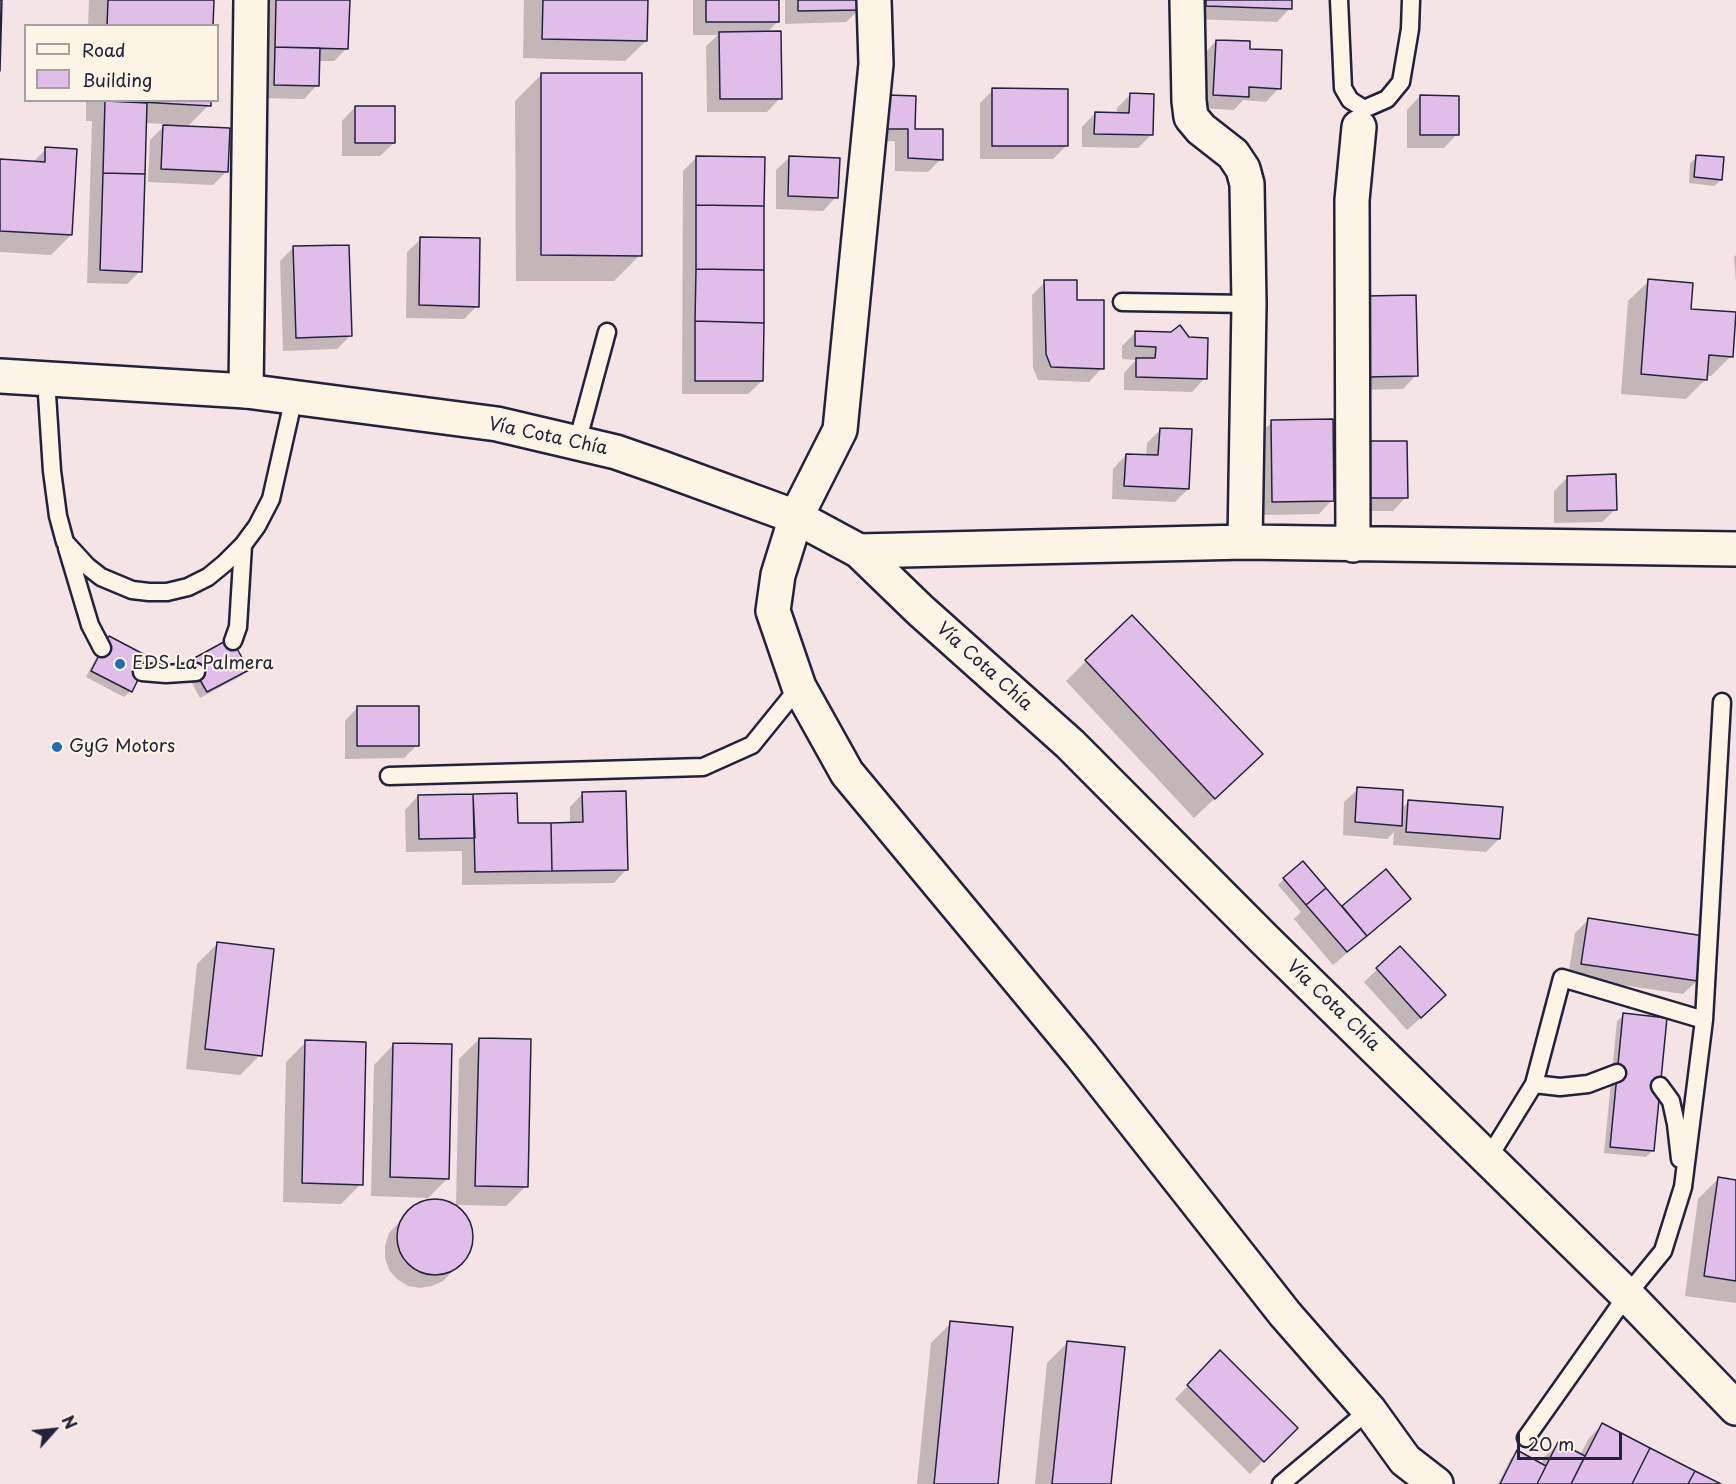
<!DOCTYPE html>
<html>
<head>
<meta charset="utf-8">
<style>
	body { margin:0 }
	#map { position:relative; width:1736px; height:1484px; overflow:hidden; background:#f4e4e6; font-family:"Playpen Sans",sans-serif }
	canvas { display:block }
	.legend { position:absolute; left:24px; top:24px; width:195px; height:78px; box-sizing:border-box; background:#fcf5e5; border:2px solid #a5a1a1; margin:0; padding:8px 10px; list-style:none; font-size:18px; color:#22223b }
	.legend li { display:flex; align-items:center; gap:12px; height:30px }
	.legend b { width:30px; border:2px solid #a5a1a1 }
	.north { position:absolute; left:24px; top:1400px; width:60px; height:60px; -webkit-text-stroke:4px #fcf5e5; paint-order:stroke; rotate:63deg; font-size:16px; font-weight:700; line-height:24px; text-align:center; color:#22223b }
	.north::after { content:''; display:block; margin:auto; width:21px; height:27px; background:#22223b; clip-path:polygon(50% 0,100% 100%,50% 72%,0 100%) }
	.scale { position:absolute; left:1517px; top:1433px; width:105px; height:27px; box-sizing:border-box; border:3px solid #22223b; border-top:0; padding-left:8px; font-size:18px; line-height:21px; white-space:nowrap; color:#22223b; -webkit-text-stroke:4px #fcf5e5; paint-order:stroke }
</style>
</head>
<body>
<div id="map">
<canvas width="1736" height="1484"></canvas>
<ul class="legend">
<li><b style="height:8px;background:#fcf5e5"></b>Road</li>
<li><b style="height:16px;background:#e1bee9"></b>Building</li>
</ul>
<div class="north">N</div>
<div class="scale">20 m</div>
</div>
<script>
const ctx = document.querySelector('canvas').getContext('2d');
ctx.lineJoin = 'round';
function paint(path, color) { ctx.fillStyle = color; ctx.fill(path, 'evenodd'); }
const poly = rows => new Path2D(rows.map(r => 'M' + r).join(''));
function trace(path, color, width, dash) { ctx.strokeStyle = color; ctx.lineWidth = width; ctx.lineCap = dash ? 'butt' : 'round'; ctx.setLineDash(dash || []); ctx.stroke(path); }
function write(font, color, halo, rows, align = 'center') {
  ctx.font = font + ' "Playpen Sans",sans-serif'; ctx.lineWidth = 4.5; ctx.setLineDash([]); ctx.textBaseline = 'middle'; ctx.strokeStyle = halo; ctx.fillStyle = color; for (const [text, x, y, turn = 0] of rows) {
    ctx.save(); ctx.translate(x, y); ctx.rotate((+turn || 0) * Math.PI / 180); ctx.textAlign = isNaN(turn) ? turn : align; if (halo) ctx.strokeText(text, 0, 0); ctx.fillText(text, 0, 0); ctx.restore();
  }
}
paint(poly([
	[89,0,213,0,212,26,88,26],
	[263,0,348,0,347,48,334,61,318,61,317,85,304,99,261,98],
	[524,0,646,0,646,41,625,61,523,58],
	[693,0,778,0,778,21,767,33,780,98,767,112,707,112,706,46,718,35,693,35],
	[785,0,860,0,860,9,846,22,785,24],
	[1194,0,1290,0,1290,8,1277,22,1193,19],
	[1216,41,1248,50,1279,88,1266,102,1243,100,1234,110,1200,108,1203,55],
	[542,74,640,255,614,281,516,281,515,101],
	[993,90,1066,146,1053,159,980,159,980,103],
	[1130,95,1151,135,1138,148,1082,147,1082,127,1095,113,1117,114,1117,108],
	[1420,96,1457,134,1444,148,1407,148,1407,110],
	[86,100,209,100,209,105,187,127,226,172,213,185,148,182,150,140,166,124,145,123,140,271,127,284,87,283,92,121,86,121],
	[355,107,394,143,380,156,342,156,342,121],
	[875,110,914,130,941,159,928,172,895,171,895,141,874,142],
	[46,149,71,235,51,255,0,252,0,161,32,163],
	[697,157,762,381,748,394,682,394,683,171],
	[790,157,836,197,823,211,776,209,776,170],
	[1697,157,1721,180,1714,186,1689,183,1690,163],
	[421,239,477,306,464,319,406,318,407,252],
	[294,247,350,336,337,349,283,351,280,261],
	[1736,255,1736,282,1734,257],
	[1649,281,1689,310,1731,356,1711,376,1706,376,1706,379,1686,399,1621,394,1628,301],
	[1045,282,1076,301,1102,368,1089,382,1038,380,1033,368,1032,295],
	[1415,297,1416,375,1403,389,1355,390],
	[1136,332,1205,378,1192,392,1124,390,1124,373,1136,360,1122,359,1122,346],
	[1272,422,1332,500,1319,514,1259,515,1258,435],
	[1160,430,1188,489,1175,502,1112,499,1113,469,1126,455,1146,456,1147,443],
	[1353,456,1406,497,1393,511,1354,511],
	[1567,478,1616,509,1602,522,1554,523,1554,491],
	[109,638,131,691,124,697,86,677,103,644],
	[1086,661,1241,774,1194,818,1066,681],
	[190,662,247,670,241,676,200,698,184,668],
	[358,707,417,745,404,758,345,759,345,721],
	[1358,789,1401,809,1408,802,1499,839,1486,852,1393,845,1394,832,1387,839,1343,835,1344,802],
	[583,793,627,869,614,883,462,885,462,851,406,852,405,810,418,796,517,825,570,824,570,807],
	[1385,871,1395,912,1333,965,1294,919,1301,912,1278,885,1284,879,1341,908],
	[1588,920,1697,981,1683,994,1568,977,1575,933],
	[217,944,260,1055,240,1075,186,1069,197,964],
	[1400,948,1431,1009,1407,1030,1364,982],
	[1624,1015,1652,1151,1646,1157,1604,1153,1617,1021],
	[479,1039,526,1186,506,1206,456,1205,459,1059],
	[306,1042,361,1184,341,1204,283,1202,286,1062],
	[394,1044,448,1178,428,1198,371,1196,374,1065],
	[1718,1179,1736,1181,1736,1303,1685,1296,1698,1199],
	[438,1201,451,1204,461,1211,468,1222,471,1234,471,1246,465,1258,443,1281,432,1286,420,1288,408,1286,397,1279,389,1270,385,1258,385,1246,389,1233,412,1209,424,1202],
	[951,1323,996,1484,917,1484,931,1343],
	[1067,1343,1109,1484,1035,1484,1047,1363],
	[1220,1353,1296,1428,1250,1474,1175,1399],
	[1602,1425,1718,1484,1498,1484,1511,1458,1517,1452,1541,1465,1544,1457,1558,1444,1580,1455,1589,1438]
]), '#0003');
const building = poly([
	[0,0,2,0,0,71,0,0],
	[108,0,214,0,213,26,107,26,108,0],
	[276,0,350,0,348,49,275,47,276,0],
	[543,0,648,0,647,41,542,39,543,0],
	[706,0,779,0,779,22,706,22,706,0],
	[798,0,861,0,861,10,798,11,798,0],
	[1206,0,1292,0,1292,9,1206,6,1206,0],
	[781,31,782,99,720,99,719,32,781,31],
	[1216,40,1250,41,1250,49,1282,50,1281,89,1249,87,1249,97,1213,95,1216,40],
	[275,47,320,48,319,86,274,85,275,47],
	[541,73,642,73,642,256,541,255,541,73],
	[992,88,1068,89,1068,146,992,146,992,88],
	[1130,93,1154,94,1153,135,1094,134,1095,112,1129,113,1130,93],
	[888,95,916,96,915,129,943,129,943,160,908,158,908,129,887,129,888,95],
	[1420,95,1459,96,1459,135,1420,135,1420,95],
	[105,100,211,100,211,106,105,100],
	[105,101,147,103,145,174,103,173,105,101],
	[355,106,395,106,395,143,355,143,355,106],
	[163,125,230,128,228,172,161,169,163,125],
	[45,147,77,149,72,235,0,231,0,159,45,162,45,147],
	[1696,155,1724,157,1722,180,1694,177,1696,155],
	[696,156,765,157,764,206,696,205,696,156],
	[789,156,840,158,838,198,788,196,789,156],
	[103,173,145,174,142,272,100,270,103,173],
	[696,205,764,206,764,270,696,269,696,205],
	[420,237,480,238,479,307,419,305,420,237],
	[349,245,352,336,296,338,293,246,349,245],
	[696,269,764,270,764,323,695,321,696,269],
	[1648,279,1693,283,1691,309,1736,312,1733,357,1709,355,1707,380,1641,374,1648,279],
	[1044,280,1077,280,1077,300,1104,300,1104,369,1051,367,1046,354,1044,280],
	[1416,295,1418,376,1367,377,1366,296,1416,295],
	[695,321,764,323,763,381,695,381,695,321],
	[1180,325,1189,337,1208,338,1207,379,1136,377,1136,358,1155,358,1156,347,1135,346,1135,331,1171,332,1180,325],
	[1333,419,1334,501,1272,502,1271,420,1333,419],
	[1160,428,1192,429,1189,489,1124,486,1126,454,1158,455,1160,428],
	[1366,441,1407,441,1408,498,1367,498,1366,441],
	[1616,474,1617,510,1567,511,1567,476,1616,474],
	[1132,615,1263,754,1215,799,1085,660,1132,615],
	[109,636,149,657,132,692,91,671,109,636],
	[231,638,249,670,207,692,189,661,231,638],
	[357,706,419,706,419,746,357,746,357,706],
	[1357,787,1403,790,1402,826,1355,822,1357,787],
	[626,791,628,870,552,871,551,823,583,822,582,792,626,791],
	[517,793,518,823,551,823,552,871,475,872,473,794,517,793],
	[473,794,475,838,419,839,418,795,473,794],
	[1408,800,1503,807,1500,839,1406,832,1408,800],
	[1303,861,1326,888,1306,905,1283,878,1303,861],
	[1386,869,1411,899,1367,936,1342,906,1386,869],
	[1326,888,1367,936,1347,952,1306,905,1326,888],
	[1588,918,1704,936,1698,981,1581,964,1588,918],
	[217,942,274,949,262,1056,205,1049,217,942],
	[1400,946,1446,995,1421,1018,1376,968,1400,946],
	[1623,1013,1667,1018,1654,1151,1610,1147,1623,1013],
	[479,1038,531,1039,528,1187,475,1186,479,1038],
	[305,1040,366,1042,363,1185,302,1183,305,1040],
	[393,1043,452,1044,449,1179,390,1177,393,1043],
	[1718,1177,1736,1180,1736,1281,1704,1276,1718,1177],
	'397 1237a38 38 0 1 1 76 0a38 38 0 1 1-76 0Z',
	[950,1321,1013,1327,998,1484,934,1484,950,1321],
	[1067,1341,1125,1347,1111,1484,1052,1484,1067,1341],
	[1220,1350,1298,1428,1264,1462,1187,1385,1220,1350],
	[1602,1423,1650,1448,1632,1484,1571,1484,1602,1423],
	[1558,1442,1585,1456,1571,1484,1537,1484,1558,1442],
	[1650,1448,1695,1471,1688,1484,1632,1484,1650,1448],
	[1517,1450,1546,1466,1537,1484,1500,1484,1517,1450],
	[1695,1471,1721,1484,1688,1484,1695,1471]
]);
paint(building, '#e1bee9');
trace(building, '#22223b', 1.5);
const lane = poly([
	[1339,0,1343,88,1350,100,1364,109],
	[1364,109,1387,99,1401,82,1410,29,1411,0],
	[1122,302,1249,304],
	[46,379,52,471,58,516,65,542,87,566,101,577,132,590,149,592,167,592,188,587,208,577,225,563,243,545,257,526,271,499,294,397],
	[577,443,607,332],
	[67,548,90,625,102,648],
	[233,641,238,627,243,545],
	[142,672,166,674,196,672],
	[389,776,703,767,752,745,799,687],
	[1534,1084,1560,1087,1588,1084,1617,1073],
	[1660,1086,1671,1101,1676,1124,1680,1159],
	[1489,1157,1534,1084,1562,978,1704,1020],
	[1526,1438,1627,1295,1663,1251,1683,1187,1704,1020,1722,702],
	[1281,1484,1369,1410]
]);
const street = poly([
	[874,0,876,64,840,430,796,517,778,575,773,611,799,687,847,773,1082,1056,1285,1314,1369,1410,1405,1460,1436,1484],
	[246,391,251,0],
	[1245,542,1736,549],
	[1353,545,1352,200,1359,127],
	[859,551,1245,542,1249,304,1247,184,1243,169,1233,154,1201,129,1191,117,1189,101,1187,0]
]);
const primary = poly([
	[0,376,246,391,497,424,616,452,662,468,796,517,859,551,920,610,1070,744,1263,938,1627,1295,1736,1408]
]);
trace(lane, '#22223b', 21);
trace(street, '#22223b', 38);
trace(primary, '#22223b', 38);
trace(lane, '#fcf5e5', 16);
trace(street, '#fcf5e5', 33);
trace(primary, '#fcf5e5', 33);
for (const [x, y, r, color] of [
	[120,664,6,"#1f6fb2"],
	[57,747,6,"#1f6fb2"]
]) { const dot = new Path2D(); dot.arc(x, y, r, 0, 2 * Math.PI); ctx.fillStyle = color; ctx.fill(dot); trace(dot, '#fcf5e5', 2); }
write('18px', '#22223b', '#fcf5e5', [
	["Vía Cota Chía",548,437,12],
	["Vía Cota Chía",984,667,42],
	["Vía Cota Chía",1333,1006,44]
]);
write('18px', '#22223b', '#fcf5e5', [
	["EDS La Palmera",132,664],
	["GyG Motors",69,747]
], 'left');
</script>
</body>
</html>
